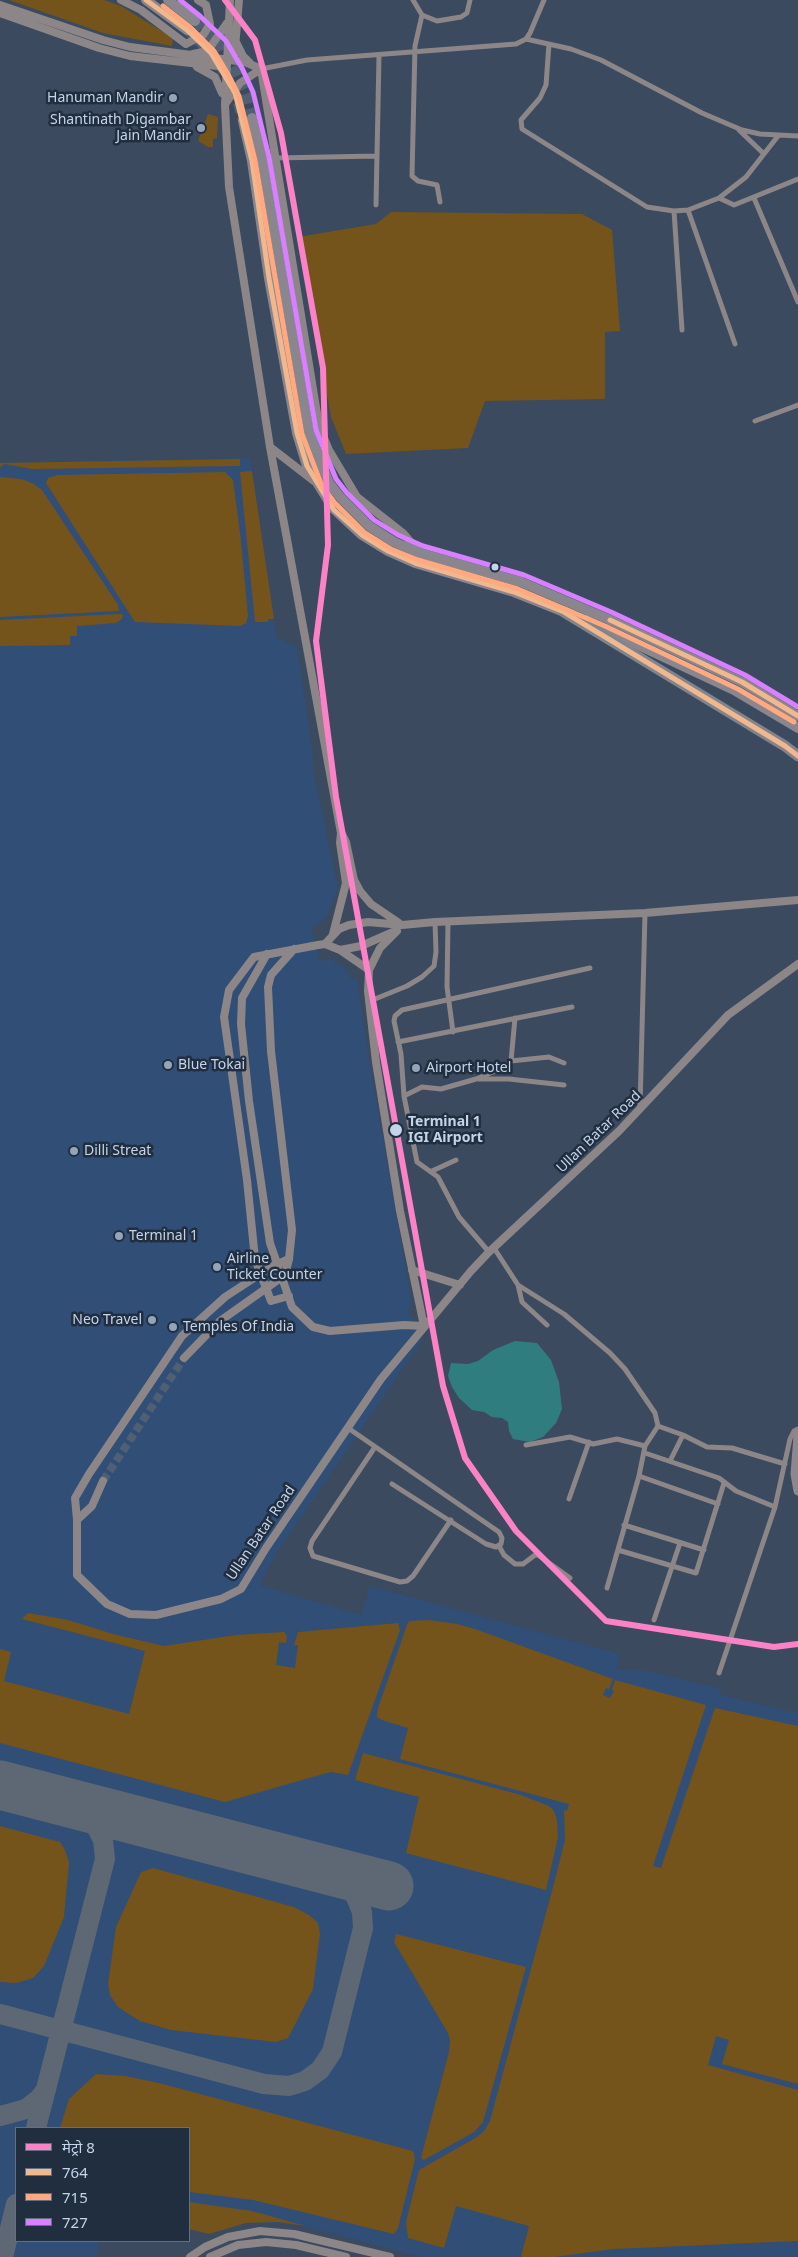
<!DOCTYPE html>
<html>
<head>
<meta charset="utf-8">
<style>
	body { margin:0 }
	#map { position:relative; width:798px; height:2257px; overflow:hidden; background:#3b4a5e; font-family:"Noto Sans","Noto Sans Devanagari",sans-serif }
	canvas { display:block }
	.legend { position:absolute; left:15px; top:2127px; width:175px; height:115px; box-sizing:border-box; background:#212e3f; border:1px solid #627084; margin:0; padding:6px 9px; list-style:none; font-size:15px; color:#c4d4eb }
	.legend li { display:flex; align-items:center; gap:10px; height:25px }
	.legend b { width:25px; border:1px solid #627084 }
</style>
</head>
<body>
<div id="map">
<canvas width="798" height="2257"></canvas>
<ul class="legend">
<li><b style="height:6px;background:#fc82c8"></b>मेट्रो 8</li>
<li><b style="height:6px;background:#f1b78d"></b>764</li>
<li><b style="height:6px;background:#ffa980"></b>715</li>
<li><b style="height:6px;background:#d880ff"></b>727</li>
</ul>
</div>
<script>
const ctx = document.querySelector('canvas').getContext('2d');
ctx.lineJoin = 'round';
function paint(path, color) { ctx.fillStyle = color; ctx.fill(path, 'evenodd'); }
const poly = rows => new Path2D(rows.map(r => 'M' + r).join(''));
function trace(path, color, width, dash) { ctx.strokeStyle = color; ctx.lineWidth = width; ctx.lineCap = dash ? 'butt' : 'round'; ctx.setLineDash(dash || []); ctx.stroke(path); }
function write(font, color, halo, rows, align = 'center') {
  ctx.font = font + ' "Noto Sans",sans-serif'; ctx.lineWidth = 5; ctx.setLineDash([]); ctx.textBaseline = 'middle'; ctx.strokeStyle = halo; ctx.fillStyle = color; for (const [text, x, y, turn = 0] of rows) {
    ctx.save(); ctx.translate(x, y); ctx.rotate((+turn || 0) * Math.PI / 180); ctx.textAlign = isNaN(turn) ? turn : align; if (halo) ctx.strokeText(text, 0, 0); ctx.fillText(text, 0, 0); ctx.restore();
  }
}
paint(poly([
	[250,458,277,638,297,646,314,763,312,763,338,889,327,916,321,923,311,928,320,961,330,958,348,971,350,979,357,978,368,1053,412,1304,407,1309,423,1339,276,1554,260,1585,361,1615,370,1586,620,1654,617,1669,648,1671,721,1689,720,1695,798,1713,798,2257,422,2257,291,2223,246,2223,209,2234,189,2229,189,2128,16,2128,16,2241,100,2241,96,2257,0,2257,0,463]
]), '#314e76');
paint(poly([
	[9,0,104,0,121,6,173,38,172,46,103,33],
	[208,114,218,117,217,138,213,139,213,147,208,147,198,141],
	[391,212,582,214,612,230,620,331,605,332,605,399,485,401,468,448,346,454,331,417,298,237,376,224],
	[240,459,240,466,32,469,4,464,0,468,0,463],
	[252,471,274,619,268,619,268,622,255,622,240,472],
	[225,472,233,480,241,541,248,616,246,623,240,626,135,622,46,483,48,478,57,475],
	[0,477,21,479,32,483,42,490,118,605,119,611,0,617],
	[120,614,123,615,122,619,116,623,77,626,77,636,70,636,70,645,0,646,0,620],
	[28,1613,68,1620,113,1634,164,1646,236,1635,284,1632,287,1636,286,1643,279,1642,276,1665,295,1668,298,1645,294,1645,298,1632,398,1623,400,1630,348,1775,331,1772,323,1774,225,1802,0,1743,0,1649,11,1652,4,1681,129,1714,145,1651,22,1619],
	[429,1620,457,1624,475,1629,613,1679,609,1689,606,1688,603,1695,610,1698,614,1691,612,1690,615,1680,706,1705,653,1866,661,1868,715,1708,798,1726,798,2084,722,2064,729,2040,716,2036,708,2065,798,2090,798,2241,613,2249,554,2257,521,2257,529,2226,456,2206,444,2248,408,2238,406,2222,419,2170,477,2137,484,2131,490,2121,552,1891,565,1840,564,1810,567,1811,569,1804,400,1759,408,1728,382,1720,377,1717,378,1708,407,1625,409,1621],
	[363,1753,521,1795,549,1806,554,1811,557,1820,558,1837,546,1890,406,1853,419,1797,355,1780],
	[0,1826,60,1842,65,1850,69,1862,64,1917,44,1966,33,1978,16,1983,0,1982],
	[153,1868,294,1907,309,1915,318,1923,320,1933,313,1989,288,2038,276,2042,171,2030,140,2021,118,2007,110,1995,108,1984,116,1927,141,1872],
	[396,1934,526,1967,483,2122,474,2132,424,2160,421,2158,422,2154,449,2052,450,2040,448,2033,394,1942],
	[96,2074,125,2076,159,2083,413,2151,415,2159,398,2228,394,2234,253,2200,189,2192,189,2128,60,2128,69,2099],
	[189,2202,252,2211,306,2226,278,2222,246,2223,209,2234,189,2229]
]), '#74541b');
paint(poly([
	[515,1341,537,1343,551,1360,559,1382,562,1409,556,1423,543,1437,530,1442,513,1439,509,1431,508,1422,502,1418,492,1417,484,1412,472,1410,459,1398,452,1387,448,1376,451,1363,468,1364,478,1361,493,1350]
]), '#307d80');
trace(poly([
	[0,2014,264,2084,289,2086,305,2081,320,2070,332,2052,363,1928,362,1912,356,1897,347,1886,327,1870],
	[0,2116,26,2109,39,2099,46,2090],
	[36,2128,105,1859,103,1840,97,1828,88,1817,65,1802],
	[3,2257,16,2204]
]), '#5e6875', 20);
trace(poly([
	[0,1785,389,1886]
]), '#5e6875', 49);
trace(poly([
	[103,1481,184,1358]
]), '#505f73', 8, [8, 4]);
trace(poly([
	[195,21,220,46,236,72,246,94,252,118],
	[187,30,211,53,226,75,235,93,243,121]
]), '#505f73', 10, [10, 5]);
trace(poly([
	[413,0,422,15,437,21,461,17,467,13,470,0],
	[422,15,415,46,412,176,418,181,437,185,440,202],
	[526,39,571,49,601,60,702,113,742,130,760,134,798,136],
	[549,44,546,85,540,98,521,120,522,129,647,207,674,211,688,210,719,198,746,177,778,136],
	[261,69,307,60,516,44,526,39,530,33,544,0],
	[739,130,764,154],
	[276,158,376,156],
	[719,198,734,205,798,179],
	[754,198,798,302],
	[376,205,379,56],
	[688,210,735,344],
	[674,211,682,330],
	[755,421,798,405],
	[448,922,447,987,453,1032],
	[370,1001,407,986,422,977,434,966,436,952,435,922],
	[398,1042,572,1007],
	[511,1061,515,1018],
	[479,1079,509,1079,564,1085],
	[404,1096,422,1087,441,1089,476,1079,498,1070,511,1061,549,1057,564,1063],
	[640,1108,645,913],
	[432,1171,456,1160],
	[494,1248,518,1285,564,1314,610,1353,625,1369,655,1413,658,1426,645,1446,639,1476,607,1588],
	[489,1252,459,1217,438,1177,417,1162,404,1096,401,1054,394,1021,395,1016,402,1010,590,968],
	[518,1285,522,1302,547,1325],
	[658,1426,683,1435,707,1447,732,1448,785,1464],
	[348,1428,499,1532,502,1538,501,1544,496,1547,486,1544,392,1484],
	[526,1445,570,1437,593,1444,617,1439,645,1446],
	[375,1447,312,1541,310,1548,313,1556,400,1582,407,1581,413,1576,451,1520],
	[645,1453,719,1478,736,1491,775,1507],
	[670,1461,683,1435],
	[639,1476,718,1504],
	[569,1499,589,1442],
	[624,1525,704,1550],
	[499,1546,504,1555,515,1564,523,1564,535,1555,538,1555,570,1578],
	[618,1550,696,1573,724,1483],
	[654,1620,680,1543],
	[719,1673,775,1507,790,1439,794,1431,798,1429]
]), '#8c8688', 5);
trace(poly([
	[121,0,141,10,186,44,203,35,210,24,206,5,198,0],
	[230,0,225,105,229,187,270,447,341,833,340,843,346,883,333,934],
	[0,5,103,40,130,47,245,62,261,69,319,426,329,450,357,497,404,534,420,553],
	[0,13,99,48,130,56,226,67],
	[236,42,243,56,250,63],
	[193,54,203,52,211,46,227,23],
	[234,60,239,0],
	[197,67,215,77,222,93],
	[226,103,240,83,261,69],
	[270,447,314,481],
	[342,834,346,842,354,880,360,891,371,904,399,923],
	[397,931,380,948,369,970,368,991,376,1062,400,1211,424,1326],
	[325,944,339,929,349,925,368,922,402,925,435,922,645,913,798,900],
	[340,950,361,946,393,932],
	[267,954,242,998,241,1024,249,1101,270,1243,292,1307,313,1327,330,1331,404,1325,424,1326],
	[271,1051,268,987,271,975,294,949],
	[412,1270,460,1285],
	[289,1296,271,1301,255,1259,247,1180,224,1017,229,990,254,957,318,945,325,944,340,950,369,970],
	[103,1481,92,1506,77,1520,77,1575,107,1604,130,1614,156,1615,221,1599,241,1589,266,1548,381,1379,471,1271,489,1252,619,1131,728,1015,798,964],
	[190,2257,205,2247,228,2237,260,2231,294,2234,390,2257],
	[210,2257,238,2245,266,2242,296,2245,346,2257]
]), '#8c8688', 8);
trace(poly([
	[798,1436,795,1474,798,1491]
]), '#8d888e', 9);
trace(poly([
	[146,0,187,30],
	[168,0,195,21],
	[252,118,262,158,309,432,329,483,341,498,369,526,394,542,420,553,521,582,608,619,742,682,798,716],
	[243,121,252,161,269,278,297,433,307,466,333,508,362,535,388,551,415,563,514,592,572,615],
	[585,620,734,690,798,728]
]), '#89868e', 10);
trace(poly([
	[564,612,785,746,798,756]
]), '#80848d', 11);
trace(poly([
	[184,1358,220,1321,285,1275,289,1259,292,1230,271,1051],
	[77,1520,75,1498,89,1474,182,1336,225,1297,271,1267,289,1259]
]), '#8c8688', 8);
trace(poly([
	[146,0,187,30,211,53,235,93,252,161,269,278,297,433,307,466,334,510,362,535,388,551,415,563,514,592,564,612,785,746,798,756],
	[610,620,742,682,798,716]
]), '#f1b78d', 5);
trace(poly([
	[163,6,190,27,214,51,229,76,239,96,255,160,302,434,322,486,335,503,364,532,391,549,418,560,518,589,605,626,738,689,794,722]
]), '#ffa980', 5);
trace(poly([
	[180,0,200,16,226,41,242,68,253,92,269,157,316,430,336,479,347,493,374,520,398,535,423,546,524,575,611,612,745,675,798,707]
]), '#d880ff', 5);
trace(poly([
	[225,0,255,40,281,133,323,368,328,545,316,641,336,797,443,1386,465,1458,516,1531,606,1621,774,1647,798,1644]
]), '#fc82c8', 6);
for (const [x, y, r, color] of [
	[173,98,5,"#94a4ba"],
	[201,128,5,"#94a4ba"],
	[495,567,4.5,"#c4d4eb"],
	[168,1065,5,"#94a4ba"],
	[416,1068,5,"#94a4ba"],
	[396,1130,7,"#c4d4eb"],
	[74,1151,5,"#94a4ba"],
	[119,1236,5,"#94a4ba"],
	[217,1267,5,"#94a4ba"],
	[152,1320,5,"#94a4ba"],
	[173,1327,5,"#94a4ba"]
]) { const dot = new Path2D(); dot.arc(x, y, r, 0, 2 * Math.PI); ctx.fillStyle = color; ctx.fill(dot); trace(dot, '#212e3f', 2); }
write('14px', '#c4d4eb', '#212e3f', [
	["Hanuman Mandir",163,98,"right"],
	["Shantinath Digambar",191,120,"right"],
	["Jain Mandir",191,136,"right"],
	["Blue Tokai",178,1065],
	["Airport Hotel",426,1068],
	["Dilli Streat",84,1151],
	["Terminal 1",129,1236],
	["Airline",227,1259],
	["Ticket Counter",227,1275],
	["Neo Travel",142,1320,"right"],
	["Temples Of India",183,1327]
], 'left');
write('bold 14px', '#c4d4eb', '#212e3f', [
	["Terminal 1",408,1122],
	["IGI Airport",408,1138]
], 'left');
write('14px', '#c4d4eb', '#212e3f', [
	["Ullan Batar Road",599,1132,-44],
	["Ullan Batar Road",261,1533,-56]
]);
</script>
</body>
</html>
